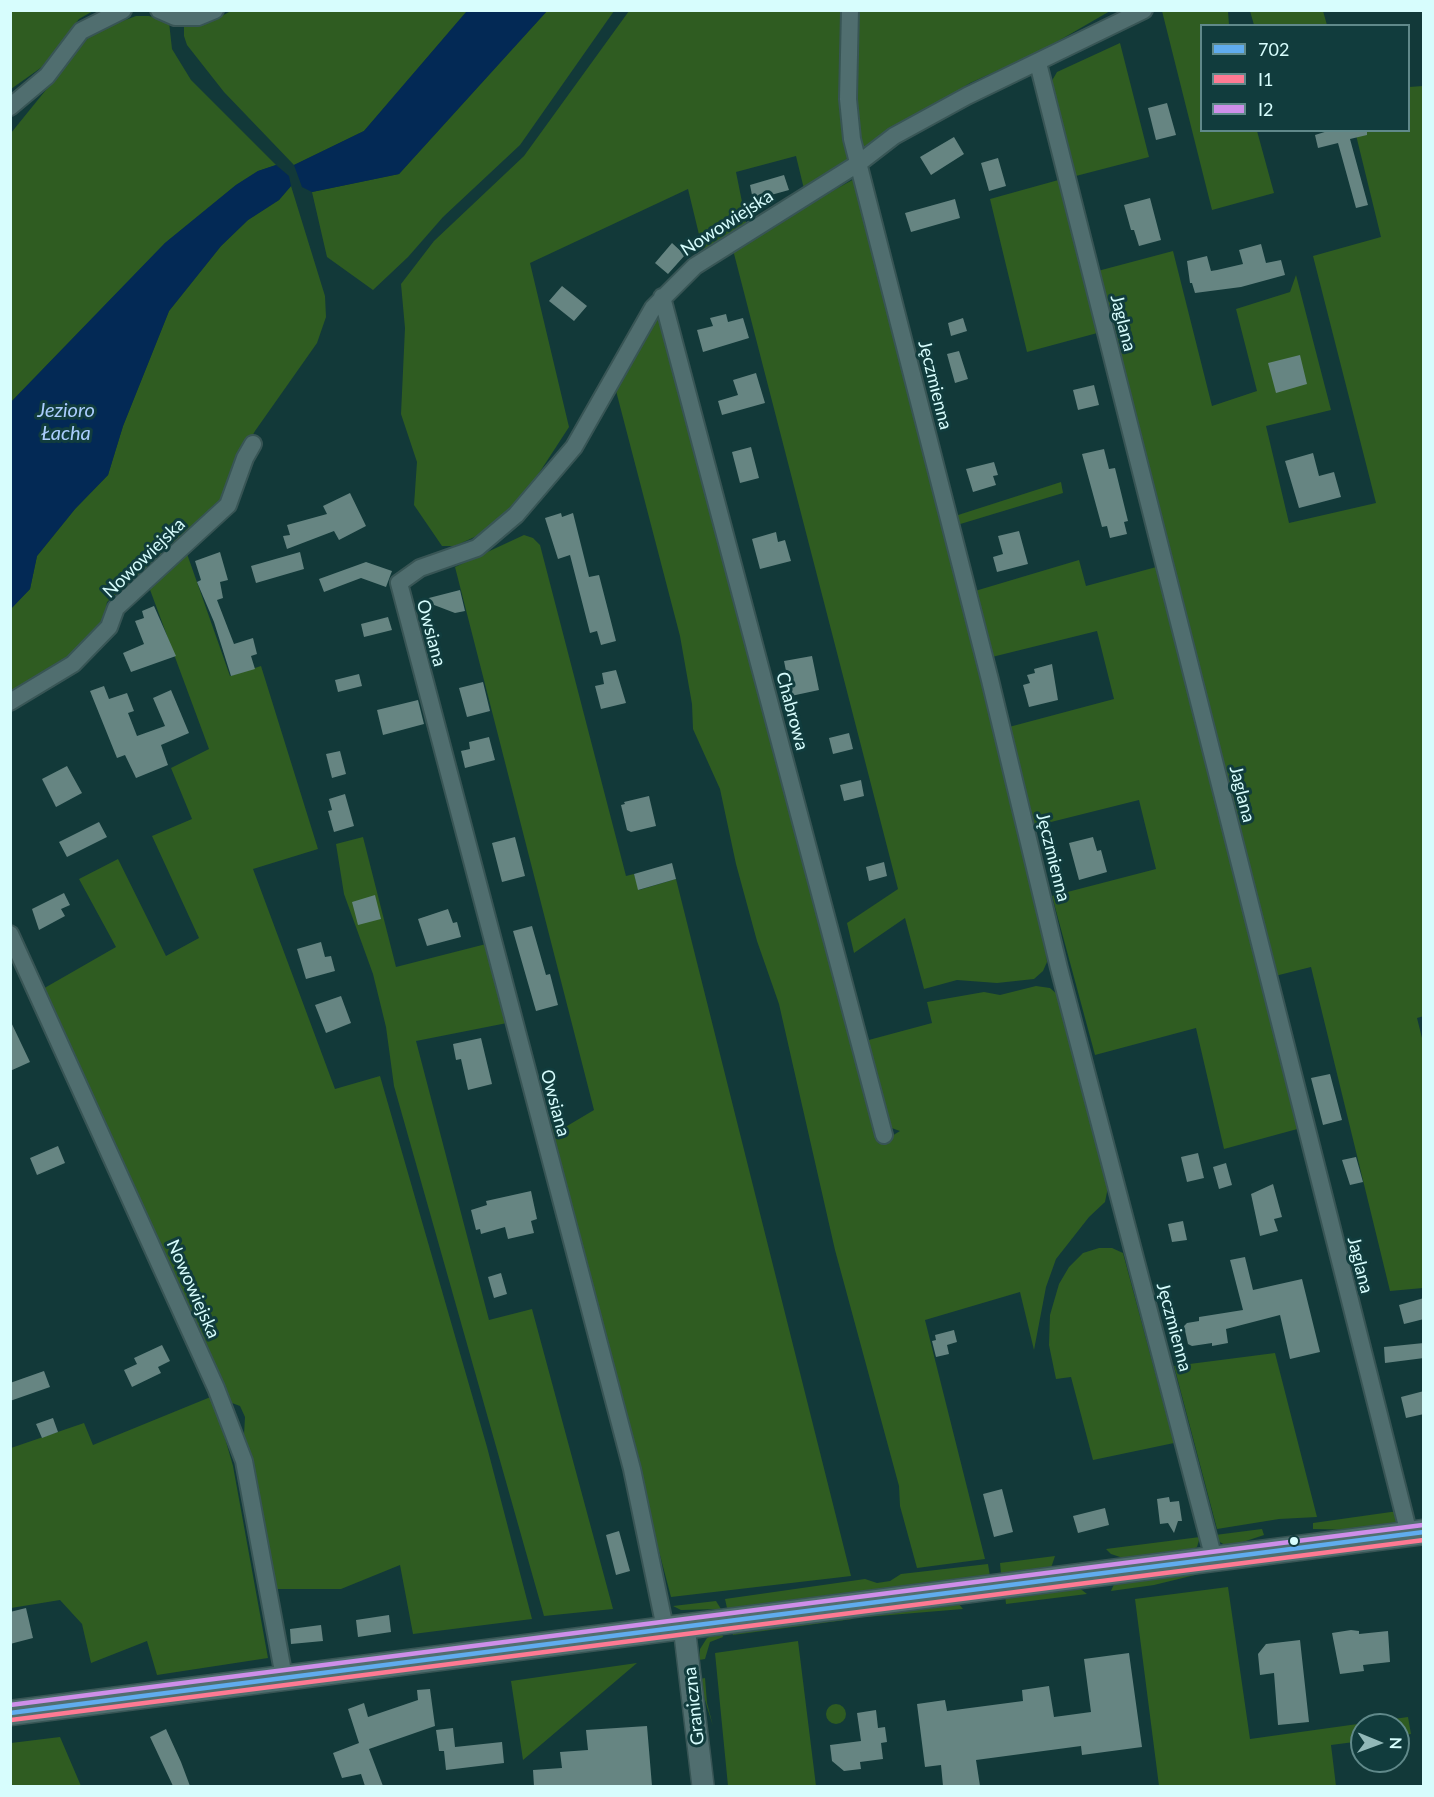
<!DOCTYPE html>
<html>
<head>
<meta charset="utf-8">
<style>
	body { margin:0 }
	#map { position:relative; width:1434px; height:1797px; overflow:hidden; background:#123939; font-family:Lato,sans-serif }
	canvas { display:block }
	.frame { position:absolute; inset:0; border:12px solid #d7fdfd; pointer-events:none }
	.legend { position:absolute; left:1200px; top:24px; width:210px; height:108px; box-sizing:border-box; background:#113c3d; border:2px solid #60898a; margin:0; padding:8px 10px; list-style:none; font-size:18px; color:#d7fdfd }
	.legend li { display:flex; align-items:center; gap:12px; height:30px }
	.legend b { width:30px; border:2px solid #60898a }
	.north { position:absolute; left:1350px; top:1713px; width:60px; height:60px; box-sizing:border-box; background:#113c3d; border:2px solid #60898a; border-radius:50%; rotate:91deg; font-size:16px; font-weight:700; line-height:24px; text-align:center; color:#d7fdfd }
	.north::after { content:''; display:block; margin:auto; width:21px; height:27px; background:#92b8b8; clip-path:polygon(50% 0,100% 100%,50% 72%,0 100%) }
</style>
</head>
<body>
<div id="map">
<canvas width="1434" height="1797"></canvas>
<div class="frame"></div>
<ul class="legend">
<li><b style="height:8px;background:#60acee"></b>702</li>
<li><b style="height:8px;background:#fe7a93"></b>I1</li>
<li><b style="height:8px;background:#ce8fe9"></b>I2</li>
</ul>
<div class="north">N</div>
</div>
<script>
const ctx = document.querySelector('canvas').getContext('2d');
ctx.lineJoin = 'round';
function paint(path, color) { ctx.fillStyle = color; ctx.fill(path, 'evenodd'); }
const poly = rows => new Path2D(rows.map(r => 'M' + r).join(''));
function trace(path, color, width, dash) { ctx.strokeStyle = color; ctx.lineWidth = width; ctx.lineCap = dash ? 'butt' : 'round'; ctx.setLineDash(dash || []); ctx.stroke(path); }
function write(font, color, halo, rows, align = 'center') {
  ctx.font = font + ' Lato,sans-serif'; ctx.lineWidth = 6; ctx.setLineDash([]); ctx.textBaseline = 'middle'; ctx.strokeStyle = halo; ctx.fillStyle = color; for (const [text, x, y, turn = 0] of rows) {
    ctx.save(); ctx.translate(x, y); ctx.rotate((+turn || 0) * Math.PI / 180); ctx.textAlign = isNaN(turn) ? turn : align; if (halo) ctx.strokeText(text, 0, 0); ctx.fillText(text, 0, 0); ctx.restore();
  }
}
paint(poly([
	[11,10,93,10,93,11,79,19,42,67,11,89],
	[231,11,467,11,364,131,294,165,224,92,187,45,184,36,184,26,212,21],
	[547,11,614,11,520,145,443,217,408,257,373,290,327,257,312,192,399,174],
	[629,11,844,11,849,162,804,189,796,156,736,172,747,227,703,251,688,189,530,263,569,427,517,507,481,534,455,546,442,546,414,505,417,462,401,414,405,328,401,284,434,241,524,156],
	[856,11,1110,11,1041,51,970,83,862,152,853,124],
	[1162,11,1228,11,1229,25,1202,26,1202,130,1257,131,1274,193,1212,210],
	[1250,11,1323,11,1327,25,1254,25],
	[136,16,149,16,169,22,172,49,191,80,276,165,258,171,236,185,165,243,11,402,11,133,88,38,112,25],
	[1120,43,1149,157,1072,177,1050,84,1057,72],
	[1423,86,1424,1016,1417,1018,1424,1046,1423,1288,1390,1291,1311,967,1271,977,1094,272,1173,251,1212,406,1257,391,1236,309,1290,292,1296,275,1331,410,1266,426,1289,523,1376,503,1313,256,1381,237,1355,131,1408,130,1409,87],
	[856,178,1045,938,1047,962,1043,971,1034,979,997,983,957,980,924,989,905,918,854,953,847,923,898,889,732,246],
	[1062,179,1101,332,1027,352,990,199],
	[291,186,325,296,326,317,317,343,255,431,230,476,220,504,107,602,104,620,84,645,11,695,10,609,30,589,37,556,75,509,108,475,123,426,169,311,221,246,248,220,279,200],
	[660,307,879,1144,900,1131,886,1126,865,1041,932,1023,927,1002,984,992,1000,995,1036,986,1050,988,1058,995,1108,1187,1105,1202,1089,1217,1056,1259,1046,1287,1034,1350,1020,1292,925,1320,985,1559,917,1568,900,1506,899,1486,835,1250,779,1004,757,941,736,864,720,789,693,729,692,704,680,636,615,387],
	[1061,482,1063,493,957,525,955,516],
	[524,535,533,538,540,545,626,876,634,874,639,890,676,879,851,1576,671,1597,546,1122,562,1129,594,1110,455,567],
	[186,551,230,676,261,666,318,849,253,869,335,1089,380,1076,487,1447,532,1619,413,1634,400,1565,341,1589,272,1589,244,1435,245,1417,240,1406,232,1403,41,990,116,947,79,879,118,859,166,956,199,938,152,836,192,819,171,768,209,749,149,587],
	[1079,560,1086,586,1160,566,1301,1128,1224,1149,1196,1028,1095,1055,1052,896,1156,869,1139,800,1035,826,1009,727,1114,699,1097,631,992,657,975,591],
	[363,837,396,967,486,944,507,1023,416,1041,489,1320,532,1309,613,1609,544,1616,394,1086,386,1027,373,974,344,894,336,844],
	[1099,1248,1112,1248,1123,1253,1174,1443,1093,1460,1071,1377,1056,1379,1049,1345,1050,1315,1059,1284,1069,1267,1083,1253],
	[1275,1353,1317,1517,1279,1519,1217,1529,1174,1366],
	[213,1396,233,1466,268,1658,157,1675,147,1641,91,1663,82,1624,60,1600,11,1608,11,1448,84,1423,93,1445],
	[1398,1511,1397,1524,1357,1530,1313,1529,1313,1523],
	[1262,1529,1264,1535,1234,1545,1225,1545,1218,1541,1215,1535],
	[1200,1537,1197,1547,1190,1551,1123,1558,1111,1554,1106,1549],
	[1055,1556,1051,1568,1001,1574,1000,1563],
	[988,1564,990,1576,729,1610,727,1608,725,1599,865,1579,877,1583,890,1581,901,1574],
	[1253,1565,1199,1574,1154,1585,1111,1591,1115,1582],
	[1078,1587,1087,1594,1006,1604,1005,1595],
	[1228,1587,1250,1739,1408,1717,1411,1734,1398,1736,1398,1725,1362,1725,1362,1741,1331,1745,1336,1786,1159,1786,1135,1599],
	[716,1601,721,1609,681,1610,673,1606],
	[958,1603,963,1609,866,1617,866,1615],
	[851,1617,853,1619,733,1635,732,1631],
	[722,1631,723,1637,710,1642,705,1659,699,1660,700,1649,707,1638],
	[798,1641,816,1786,728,1786,715,1653],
	[637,1663,523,1760,511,1681],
	[705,1678,707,1703,713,1726,703,1694,700,1679],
	'826 1714a10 10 0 1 1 20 0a10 10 0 1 1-20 0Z',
	[60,1737,81,1786,11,1786,11,1743]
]), '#2f5c21');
paint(poly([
	[467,11,547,11,399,174,312,192,302,187,294,165,364,131],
	[276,165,289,176,291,186,279,200,248,220,221,246,169,311,123,426,108,475,75,509,37,556,30,589,11,609,11,402,165,243,236,185,258,171]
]), '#032955');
paint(poly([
	[1167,103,1176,135,1156,140,1148,108],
	[1331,130,1367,130,1367,135,1350,139,1368,205,1356,208,1338,143,1318,148,1315,135],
	[954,137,964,154,931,175,920,157],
	[998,158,1006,186,989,191,981,163],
	[784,175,789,190,753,200,750,185],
	[1150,198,1161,240,1139,246,1134,230,1131,230,1124,205],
	[955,199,960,218,911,232,905,213],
	[672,243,685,255,668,274,655,263],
	[1261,244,1266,263,1281,260,1285,275,1241,287,1195,293,1192,283,1190,283,1187,261,1207,256,1211,271,1217,270,1243,264,1239,250],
	[562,286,587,306,574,321,549,301],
	[726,314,728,322,743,318,749,338,703,352,697,330,713,326,710,318],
	[963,318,967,331,951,336,948,323],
	[959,351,968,379,955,383,947,354],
	[1300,355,1307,384,1276,393,1268,363],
	[756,373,765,403,722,415,718,401,738,395,733,380],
	[1094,385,1099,405,1078,410,1073,390],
	[751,447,759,478,740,483,732,452],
	[1104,449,1109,469,1115,468,1128,521,1124,522,1127,534,1110,538,1107,526,1102,527,1082,454],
	[1313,453,1319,476,1334,472,1341,497,1299,508,1285,461],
	[994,462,998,475,993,476,996,485,973,492,966,469],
	[350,493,366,526,339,540,334,531,287,549,283,536,290,535,287,525,327,514,323,506],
	[561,513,562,517,573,513,589,577,599,575,616,641,601,645,597,631,590,633,570,555,558,559,545,518],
	[1019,531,1028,564,997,572,993,557,1003,554,998,536],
	[776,532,778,542,785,540,791,561,760,569,752,539],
	[220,552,228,580,220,582,223,598,217,600,234,644,253,638,257,654,251,656,255,669,231,676,214,622,197,582,201,580,195,561],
	[300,552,304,569,256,583,251,566],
	[366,562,392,571,386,587,361,578,324,592,319,579],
	[460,590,465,611,455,613,421,600],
	[154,606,176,656,131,672,123,653,144,644,135,621,144,618,142,611],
	[388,617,392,630,364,637,361,624],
	[812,656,819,690,791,696,784,661],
	[1052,664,1058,700,1029,707,1023,685,1030,683,1027,675,1035,673,1034,669],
	[616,670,626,703,601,709,595,686,604,684,602,673],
	[359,674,362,686,338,692,335,680],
	[483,682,490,711,467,717,459,688],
	[104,686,109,699,127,693,134,711,128,713,137,736,165,726,153,698,171,690,189,733,161,745,168,765,136,778,125,755,117,758,90,691],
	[418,700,424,724,383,735,377,710],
	[849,733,853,749,833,754,829,738],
	[489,737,495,760,465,768,461,751,470,749,469,742],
	[340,751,346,774,332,778,326,754],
	[67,766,82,793,56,807,42,779],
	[861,780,864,796,844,801,840,785],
	[345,794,354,826,334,832,328,811,332,810,329,799],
	[649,796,656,826,631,832,627,830,621,805,625,804,624,802],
	[99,822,107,837,67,857,59,842],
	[515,837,525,876,502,882,492,843],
	[1093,837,1097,851,1101,850,1107,872,1079,880,1069,843],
	[884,862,887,876,869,881,866,867],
	[672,863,676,879,638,890,634,874],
	[64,893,70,905,61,909,65,916,39,930,32,909],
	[375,895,381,919,358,925,352,902],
	[448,909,453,923,457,922,461,937,427,946,418,919],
	[532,926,546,975,550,974,558,1005,536,1011,513,931],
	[321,942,325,957,331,956,335,971,306,979,297,949],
	[341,996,351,1023,326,1033,315,1005],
	[10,1020,30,1062,10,1071],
	[481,1038,492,1084,468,1090,461,1059,456,1060,453,1044],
	[1330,1074,1342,1120,1323,1125,1311,1078],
	[58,1146,65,1163,37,1175,30,1158],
	[1198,1153,1204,1178,1187,1182,1181,1157],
	[1356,1157,1363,1182,1350,1185,1342,1160],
	[1226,1163,1232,1185,1219,1189,1213,1167],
	[1273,1184,1282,1217,1274,1219,1278,1231,1260,1236,1251,1194],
	[531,1191,537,1219,531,1221,534,1233,508,1239,505,1227,481,1234,480,1229,476,1230,471,1210,487,1205,486,1201],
	[1183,1221,1187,1240,1172,1242,1168,1224],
	[1245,1257,1253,1290,1302,1279,1320,1352,1290,1359,1280,1315,1226,1329,1228,1343,1212,1346,1212,1343,1192,1346,1188,1344,1184,1326,1187,1323,1199,1321,1199,1317,1243,1310,1230,1260],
	[501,1273,507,1294,494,1298,488,1277],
	[1424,1298,1424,1319,1404,1324,1399,1305],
	[954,1330,957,1342,947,1345,949,1354,936,1357,932,1341,936,1340,935,1335],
	[1424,1343,1424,1358,1385,1363,1384,1347],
	[162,1345,170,1361,158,1367,161,1373,132,1387,124,1370,137,1364,134,1358],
	[44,1371,50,1387,10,1401,10,1383],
	[1424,1391,1424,1414,1406,1418,1401,1397],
	[53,1418,58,1432,42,1438,36,1424],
	[1002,1489,1013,1532,994,1537,983,1494],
	[1169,1497,1170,1502,1179,1501,1182,1521,1178,1521,1174,1533,1168,1523,1160,1524,1157,1499],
	[1105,1508,1109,1525,1078,1533,1073,1516],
	[619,1531,630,1571,616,1575,606,1535],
	[26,1608,33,1638,10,1644,10,1612],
	[389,1615,391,1632,358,1637,356,1620],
	[321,1625,323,1641,291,1644,290,1629],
	[1351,1630,1359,1631,1359,1634,1388,1631,1390,1662,1363,1665,1364,1671,1340,1674,1332,1633],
	[1300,1640,1309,1722,1278,1725,1274,1673,1260,1675,1258,1654,1266,1644],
	[1129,1653,1142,1747,1082,1755,1081,1746,976,1760,980,1786,943,1786,941,1765,925,1767,917,1704,945,1700,947,1711,1023,1701,1022,1690,1049,1686,1054,1717,1091,1712,1084,1659],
	[430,1689,435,1726,369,1749,383,1786,365,1786,361,1774,342,1778,333,1753,359,1743,348,1709,364,1703,368,1717,418,1700,417,1690],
	[876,1710,878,1728,885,1727,887,1742,881,1743,883,1759,860,1762,861,1769,844,1771,832,1761,830,1745,861,1741,857,1713],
	[647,1726,652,1786,534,1786,533,1770,562,1768,560,1752,588,1750,586,1730],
	[453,1728,455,1747,502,1742,504,1763,446,1770,444,1751,439,1751,436,1730],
	[166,1729,181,1762,190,1786,173,1786,150,1737]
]), '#668582');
const minor = poly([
	[159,10,175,17,198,17,215,10],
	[850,10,848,99,852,139,990,680,1059,968,1214,1559],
	[1038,63,1409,1534],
	[10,107,47,76,81,31,123,10],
	[662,297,884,1135],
	[10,702,73,664,109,627,116,608,228,505,245,458,253,444],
	[10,934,216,1388,244,1461,284,1677],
	[665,1628,632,1469,399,583,420,568,477,548,516,515,574,447,653,308,695,266,859,163,894,136,967,96,1144,10]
]);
const tertiary = poly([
	[684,1626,703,1786]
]);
const secondary = poly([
	[10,1713,1424,1532]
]);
trace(minor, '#385555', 20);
trace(tertiary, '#385555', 24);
trace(secondary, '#385555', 27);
trace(minor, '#506e6f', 16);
trace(tertiary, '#506e6f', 21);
trace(secondary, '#506e6f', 24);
trace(poly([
	[10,1713,1424,1532]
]), '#60acee', 4.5);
trace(poly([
	[11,1720,1424,1540]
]), '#fe7a93', 4.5);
trace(poly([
	[10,1705,1423,1525]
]), '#ce8fe9', 4.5);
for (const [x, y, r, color] of [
	[1294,1541,5,"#d7fdfd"]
]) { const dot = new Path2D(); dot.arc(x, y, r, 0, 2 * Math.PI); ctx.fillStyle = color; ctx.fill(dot); trace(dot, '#113c3d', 2); }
write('18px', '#d7fdfd', '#113c3d', [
	["Nowowiejska",727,223,-33],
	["Jaglana",1123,323,76],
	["Jęczmienna",935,385,76],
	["Nowowiejska",144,558,-44],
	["Owsiana",431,633,75],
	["Chabrowa",792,711,75],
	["Jaglana",1242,794,76],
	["Jęczmienna",1053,857,76],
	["Owsiana",555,1103,75],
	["Jaglana",1360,1265,76],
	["Nowowiejska",193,1289,66],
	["Jęczmienna",1174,1327,75],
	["Graniczna",694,1706,-96]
]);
write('italic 20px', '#abcdfd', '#113c3d', [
	["Jezioro",66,411],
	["Łacha",66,434]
]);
</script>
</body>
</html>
